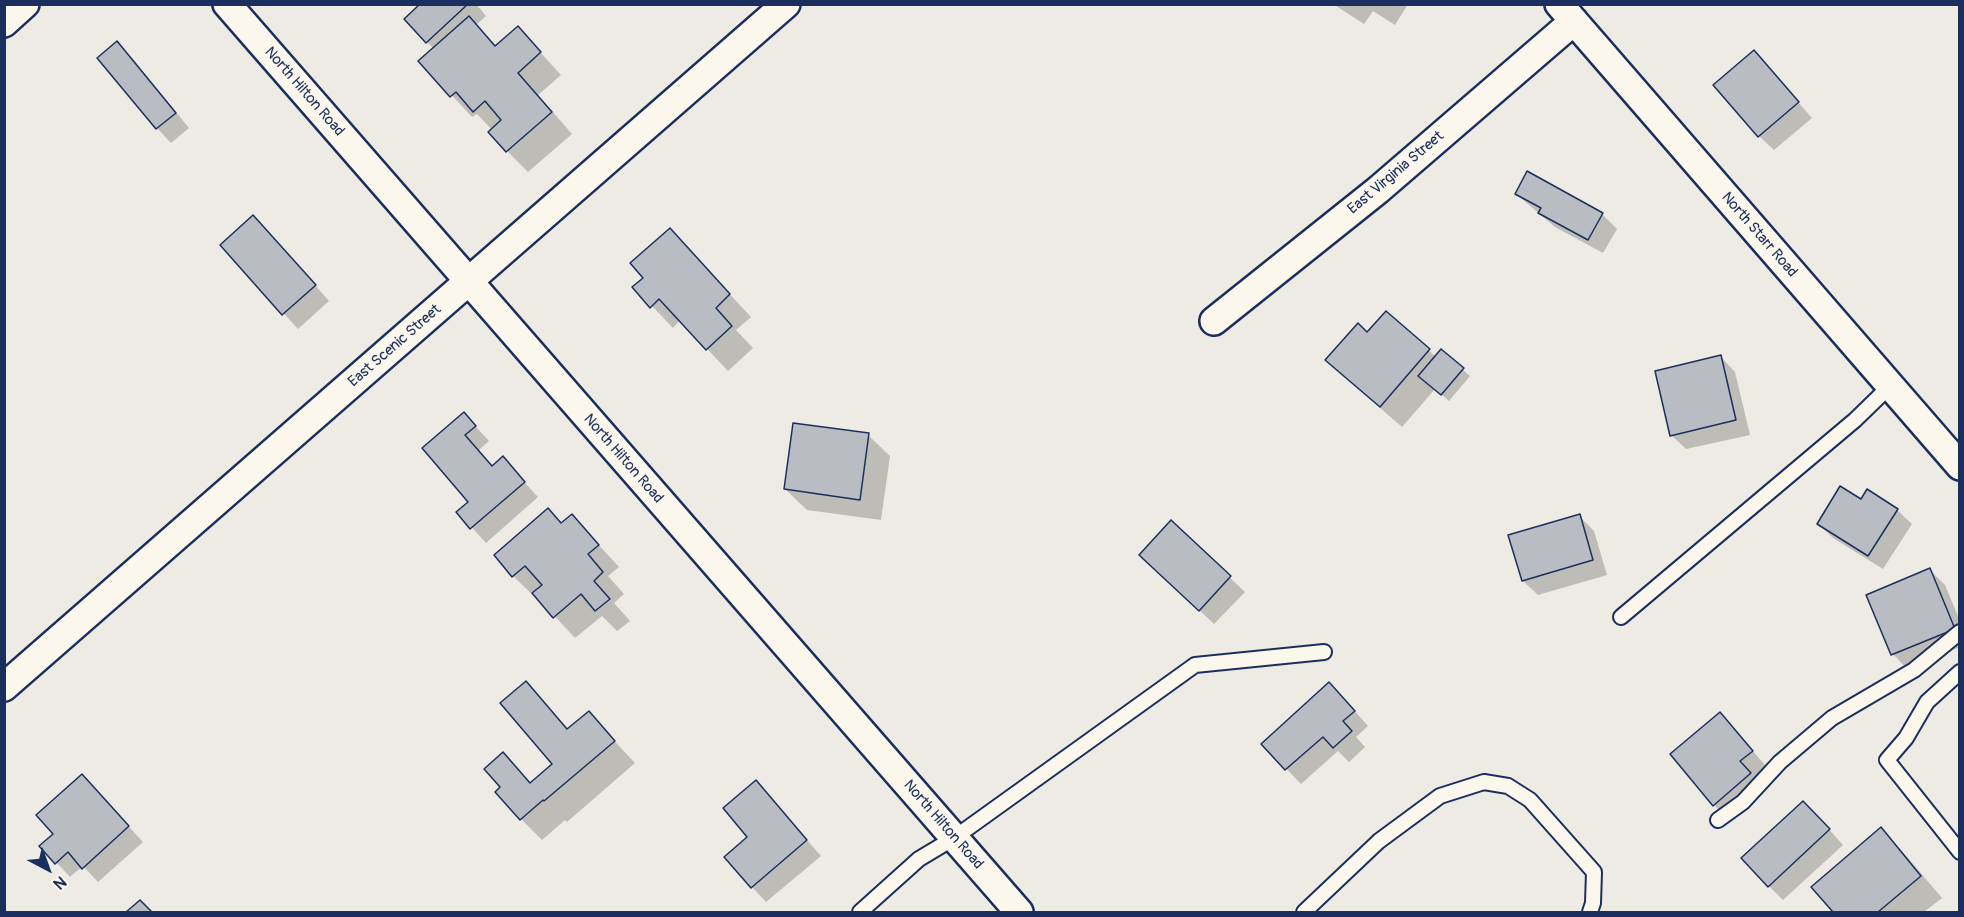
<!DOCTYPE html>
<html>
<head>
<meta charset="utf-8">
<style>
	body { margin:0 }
	#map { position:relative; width:1964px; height:917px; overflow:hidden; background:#eeebe4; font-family:Pangolin,sans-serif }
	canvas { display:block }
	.frame { position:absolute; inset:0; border:6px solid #1b2f5e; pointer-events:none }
	.north { position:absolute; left:18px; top:839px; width:60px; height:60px; -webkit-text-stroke:4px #fbf7ec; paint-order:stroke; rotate:139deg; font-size:16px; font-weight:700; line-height:24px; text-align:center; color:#1b2f5e }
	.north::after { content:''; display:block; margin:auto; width:21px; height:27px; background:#1b2f5e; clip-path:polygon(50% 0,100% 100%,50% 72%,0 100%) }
</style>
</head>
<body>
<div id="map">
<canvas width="1964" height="917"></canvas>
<div class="frame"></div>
<div class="north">N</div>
</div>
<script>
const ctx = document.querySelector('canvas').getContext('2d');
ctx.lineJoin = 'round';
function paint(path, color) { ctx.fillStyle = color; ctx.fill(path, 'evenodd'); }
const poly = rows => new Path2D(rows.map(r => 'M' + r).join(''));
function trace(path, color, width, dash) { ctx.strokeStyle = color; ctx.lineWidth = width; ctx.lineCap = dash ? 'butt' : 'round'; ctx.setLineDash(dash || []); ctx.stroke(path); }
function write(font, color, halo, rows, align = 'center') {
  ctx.font = font + ' Pangolin,sans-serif'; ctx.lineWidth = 6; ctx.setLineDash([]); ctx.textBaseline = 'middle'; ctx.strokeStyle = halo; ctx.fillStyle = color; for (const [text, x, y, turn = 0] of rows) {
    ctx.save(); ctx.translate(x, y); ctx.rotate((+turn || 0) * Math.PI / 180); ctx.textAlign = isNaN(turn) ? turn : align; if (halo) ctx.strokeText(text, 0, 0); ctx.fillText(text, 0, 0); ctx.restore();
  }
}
paint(poly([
	[422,4,476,4,486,16,476,25,497,47,518,28,561,75,538,95,572,134,528,172,507,151,492,130,477,114,472,117,420,61,434,49,427,42],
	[1333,4,1408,4,1395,25,1373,11,1364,24],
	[117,43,132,58,189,128,171,143,157,128],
	[1754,52,1812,118,1774,150,1759,136],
	[1516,194,1602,214,1617,229,1603,253,1555,227],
	[670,230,751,317,736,330,753,348,728,371,680,320,673,328,634,287,645,278],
	[268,232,329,301,298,329,222,245],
	[1386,313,1436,357,1441,351,1470,376,1449,401,1435,389,1402,427,1349,381,1327,360,1368,334],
	[1721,357,1735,372,1750,435,1686,449,1671,435],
	[464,414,489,441,479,450,493,467,503,459,538,497,486,543,458,512,471,502,425,448],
	[868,435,890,456,881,520,807,510,785,489],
	[1861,501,1897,510,1912,524,1883,569,1833,538,1819,524],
	[548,510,562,524,572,516,619,567,608,576,624,594,614,603,630,621,617,631,602,616,575,638,536,596,535,597,513,576],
	[1579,516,1594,531,1607,575,1538,595,1523,581],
	[1171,522,1245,592,1214,624,1156,569],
	[1930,570,1945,585,1960,621,1960,647,1907,669,1893,654],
	[525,683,569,730,588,713,635,763,567,822,565,820,542,840,521,819,502,787,503,754,532,784,554,764],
	[1343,698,1368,726,1356,737,1365,747,1349,762,1338,751,1301,784,1263,744],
	[1720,714,1766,766,1754,777,1764,789,1728,819,1714,805],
	[82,776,143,842,98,882,83,866,70,877,56,862,55,834],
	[756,782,821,856,766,902,752,887,749,837],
	[1818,817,1843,845,1783,900,1769,886],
	[1881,829,1902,851,1942,898,1924,912,1834,912,1813,887]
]), '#0003');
const building = poly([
	[420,4,468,4,426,43,404,19,420,4],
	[469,16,495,46,518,26,541,52,518,73,552,112,506,152,488,132,501,120,485,101,473,112,456,92,450,97,418,61,469,16],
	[117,41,176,113,156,129,97,58,117,41],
	[1754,50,1799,102,1758,137,1713,85,1754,50],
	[1527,171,1603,213,1588,240,1538,213,1541,208,1515,194,1527,171],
	[253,215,316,285,282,315,220,245,253,215],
	[670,228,730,294,716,308,732,326,706,350,659,299,650,308,632,287,643,278,630,263,670,228],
	[1386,311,1430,349,1380,407,1325,360,1358,323,1367,332,1386,311],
	[1441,349,1464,368,1441,395,1418,376,1441,349],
	[1721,355,1736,420,1670,436,1655,371,1721,355],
	[464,412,476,426,465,435,492,466,503,456,525,482,470,529,456,512,468,502,422,448,464,412],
	[793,423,869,433,860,500,784,489,793,423],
	[1840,486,1861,499,1867,489,1898,509,1868,556,1817,524,1840,486],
	[548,508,561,523,572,514,599,545,588,554,603,572,594,581,610,599,595,611,581,594,553,618,532,593,542,585,525,566,512,577,494,555,548,508],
	[1580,514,1593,560,1522,581,1508,535,1580,514],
	[1171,520,1231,576,1199,611,1139,555,1171,520],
	[1930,568,1955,629,1891,655,1866,595,1930,568],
	[526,681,567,729,589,711,615,741,544,801,543,800,520,820,495,792,500,787,484,769,503,752,530,783,552,764,500,703,526,681],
	[1329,682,1355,711,1343,721,1352,731,1333,748,1323,737,1285,770,1261,744,1329,682],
	[1720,712,1753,751,1740,761,1751,773,1713,806,1670,754,1720,712],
	[82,774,129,826,82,869,68,852,55,864,39,846,53,834,36,815,82,774],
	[756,780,807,840,751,888,724,857,747,837,723,808,756,780],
	[1803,801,1830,829,1768,887,1741,858,1803,801],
	[1881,827,1921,876,1878,912,1833,912,1811,887,1881,827],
	[140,900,152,912,126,912,140,900]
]);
paint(building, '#b9bcc3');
trace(building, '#1b2f5e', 1.5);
const lane = poly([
	[1621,617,1855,420,1890,386],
	[1960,672,1927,702,1906,738,1887,760,1960,852],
	[1718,820,1743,802,1780,762,1832,718,1914,670,1960,632],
	[860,912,919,859,954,838,1195,665,1324,652],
	[1304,912,1379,841,1440,796,1484,782,1508,786,1530,800,1594,872,1593,903,1590,912]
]);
const street = poly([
	[227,4,1019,912],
	[1559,4,1960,466],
	[4,23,25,4],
	[1214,321,1378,190,1574,21],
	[4,687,786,4]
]);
trace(lane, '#1b2f5e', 18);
trace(street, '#1b2f5e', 32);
trace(lane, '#fbf7ec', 14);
trace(street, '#fbf7ec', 27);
write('15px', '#1b2f5e', '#fbf7ec', [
	["North Hilton Road",304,92,49],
	["East Virginia Street",1396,173,-40],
	["North Starr Road",1759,235,49],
	["East Scenic Street",395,346,-41],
	["North Hilton Road",623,459,49],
	["North Hilton Road",943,825,49]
]);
</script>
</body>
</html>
